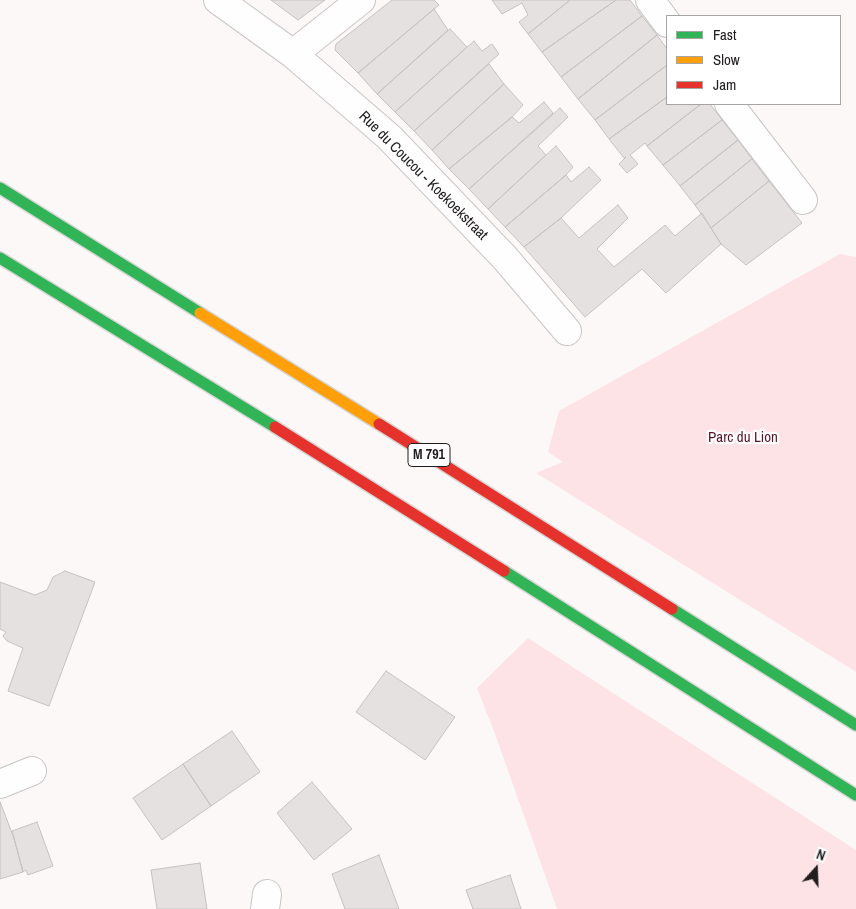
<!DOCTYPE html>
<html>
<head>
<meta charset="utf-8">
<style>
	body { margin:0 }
	#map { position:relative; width:856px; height:909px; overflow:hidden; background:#fdf8f8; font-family:"Archivo Narrow",sans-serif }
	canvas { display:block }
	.legend { position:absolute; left:666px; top:15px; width:175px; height:90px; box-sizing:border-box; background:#fff; border:1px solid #a6a5a5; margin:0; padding:6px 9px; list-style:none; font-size:15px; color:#211d1e }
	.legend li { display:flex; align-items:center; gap:10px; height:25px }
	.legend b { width:25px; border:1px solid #a6a5a5 }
	.north { position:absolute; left:791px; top:844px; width:50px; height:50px; -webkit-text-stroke:4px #fff; paint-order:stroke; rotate:20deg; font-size:14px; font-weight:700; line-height:20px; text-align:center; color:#211d1e }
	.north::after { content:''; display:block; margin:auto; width:18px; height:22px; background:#211d1e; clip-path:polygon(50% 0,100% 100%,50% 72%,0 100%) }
</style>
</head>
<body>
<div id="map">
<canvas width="856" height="909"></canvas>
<ul class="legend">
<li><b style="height:6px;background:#30b455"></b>Fast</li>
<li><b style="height:6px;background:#ff9f0a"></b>Slow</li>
<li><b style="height:6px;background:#e5322d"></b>Jam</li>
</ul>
<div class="north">N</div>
</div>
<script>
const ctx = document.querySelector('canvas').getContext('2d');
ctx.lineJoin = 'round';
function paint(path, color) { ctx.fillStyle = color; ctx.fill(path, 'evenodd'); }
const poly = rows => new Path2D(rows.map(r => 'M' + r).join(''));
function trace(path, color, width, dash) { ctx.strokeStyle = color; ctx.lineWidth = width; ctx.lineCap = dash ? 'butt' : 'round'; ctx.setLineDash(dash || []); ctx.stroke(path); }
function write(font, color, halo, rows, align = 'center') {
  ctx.font = font + ' "Archivo Narrow",sans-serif'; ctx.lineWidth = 4.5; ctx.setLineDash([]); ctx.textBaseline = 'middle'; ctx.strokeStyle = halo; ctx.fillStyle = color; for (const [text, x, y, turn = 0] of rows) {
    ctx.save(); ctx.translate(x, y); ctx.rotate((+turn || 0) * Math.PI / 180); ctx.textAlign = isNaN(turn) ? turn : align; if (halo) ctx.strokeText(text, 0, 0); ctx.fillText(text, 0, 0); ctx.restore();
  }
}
paint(poly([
	[840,254,856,257,856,672,536,473,563,462,548,452,559,411],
	[528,638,856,850,856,909,557,909,495,734,477,688]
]), '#fde3e6');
const building = poly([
	[271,0,325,0,298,20,271,0],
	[392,0,434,0,439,5,358,73,335,50,336,44,392,0],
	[492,0,570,0,528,34,519,22,528,15,522,3,502,14,492,0],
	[570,0,616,0,542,52,528,34,570,0],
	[616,0,630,0,642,16,561,77,542,52,616,0],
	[434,9,448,30,377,94,358,73,434,9],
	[642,16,657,35,578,99,561,77,642,16],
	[450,29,467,47,395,112,377,94,450,29],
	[657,35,667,49,667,65,595,120,578,99,657,35],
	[474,41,482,51,492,44,499,54,414,131,395,112,474,41],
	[489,64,504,84,432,150,414,131,489,64],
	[667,65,667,97,609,139,595,120,667,65],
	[504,84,523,105,512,117,449,169,432,150,504,84],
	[667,97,667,104,701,104,647,146,645,143,630,155,638,164,627,173,619,164,626,157,624,158,609,139,667,97],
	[544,102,553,113,469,189,449,169,512,117,519,123,544,102],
	[701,104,710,104,722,120,663,165,647,146,701,104],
	[560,108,568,117,538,146,546,155,488,209,469,189,560,108],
	[722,120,738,140,680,186,663,165,722,120],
	[738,140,752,159,695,205,680,186,738,140],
	[556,146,573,167,566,175,505,227,488,209,556,146],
	[752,159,769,181,711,228,695,205,752,159],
	[589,167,601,180,561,218,524,247,505,227,566,175,571,182,589,167],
	[769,181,802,223,746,265,721,244,711,228,769,181],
	[618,205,628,218,597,249,614,267,665,225,675,236,702,213,721,244,666,293,642,269,585,317,524,247,561,218,579,238,618,205],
	[65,571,95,582,49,706,8,691,23,648,7,641,3,636,6,632,0,629,0,582,35,595,47,590,53,577,65,571],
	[386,671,455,717,425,760,356,712,386,671],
	[232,731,260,772,211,806,183,764,232,731],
	[183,764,211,806,162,840,133,798,183,764],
	[312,782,352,829,314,860,277,813,312,782],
	[0,802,14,838,23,872,0,879,0,802],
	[37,822,53,866,28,875,26,870,23,872,12,831,37,822],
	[379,855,399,909,345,909,332,874,379,855],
	[200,863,207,909,157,909,151,870,200,863],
	[510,875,521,909,473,909,466,890,510,875]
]);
paint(building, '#e5e1e1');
trace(building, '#c5c2c2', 1);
const street = poly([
	[218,0,293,54,389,137,505,258,567,331],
	[650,0,667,23],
	[293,54,361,0],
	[729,104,803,200],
	[0,784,32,771],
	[265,909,267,894]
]);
const fast = poly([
	[0,188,200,313],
	[0,258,275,427],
	[504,571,856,795],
	[672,609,856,725]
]);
const slow = poly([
	[200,313,379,424]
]);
const jam = poly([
	[379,424,672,609],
	[275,427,504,571]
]);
trace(street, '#cac5c6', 30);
trace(fast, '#d6d4d4', 14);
trace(slow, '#d6d4d4', 14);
trace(jam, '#d6d4d4', 14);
trace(street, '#fffefe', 28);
trace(fast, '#30b455', 11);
trace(slow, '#ff9f0a', 11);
trace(jam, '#e5322d', 11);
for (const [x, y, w] of [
	[429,455,42]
]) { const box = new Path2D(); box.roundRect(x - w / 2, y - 11.5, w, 23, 4); ctx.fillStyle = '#fff'; ctx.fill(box); trace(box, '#211d1e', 1); }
write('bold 14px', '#211d1e', null, [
	["M 791",429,455]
]);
write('15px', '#211d1e', '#fff', [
	["Rue du Coucou - Koekoekstraat",423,176,45]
]);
write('15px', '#581528', '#fff', [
	["Parc du Lion",743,438]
]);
</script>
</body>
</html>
